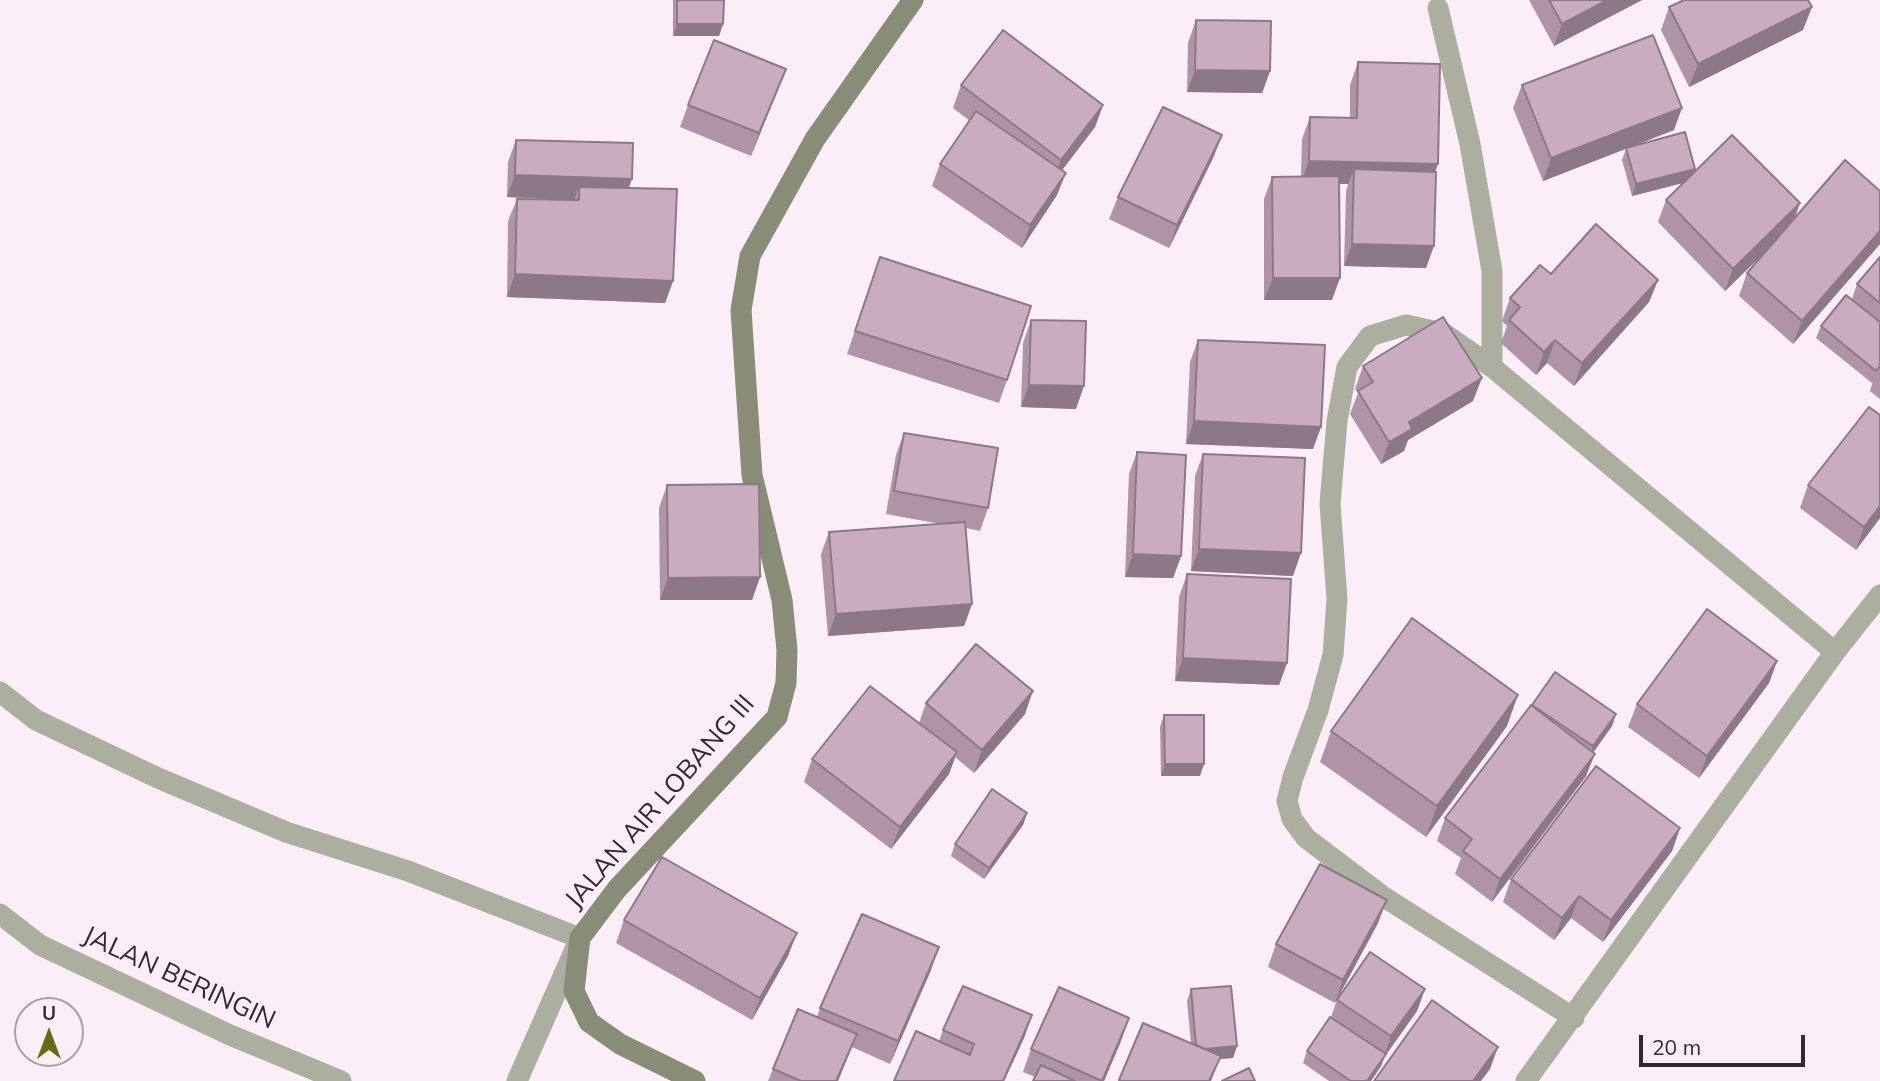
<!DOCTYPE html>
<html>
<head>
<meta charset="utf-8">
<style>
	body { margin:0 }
	#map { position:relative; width:1880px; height:1081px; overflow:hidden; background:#fbeef7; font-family:Mulish,sans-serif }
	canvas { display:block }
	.north { position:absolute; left:14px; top:997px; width:70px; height:70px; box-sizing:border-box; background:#fbeef7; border:2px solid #ab9fa7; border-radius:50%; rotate:0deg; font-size:19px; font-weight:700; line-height:28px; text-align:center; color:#342830 }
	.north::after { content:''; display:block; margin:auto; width:24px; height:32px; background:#676c10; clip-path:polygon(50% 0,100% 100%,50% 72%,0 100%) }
	.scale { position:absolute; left:1639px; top:1035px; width:166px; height:32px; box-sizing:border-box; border:4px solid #342830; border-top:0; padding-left:9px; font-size:21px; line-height:24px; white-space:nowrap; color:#342830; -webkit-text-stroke:5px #fbeef7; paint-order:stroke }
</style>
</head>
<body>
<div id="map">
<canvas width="1880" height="1081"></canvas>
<div class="north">U</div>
<div class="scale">20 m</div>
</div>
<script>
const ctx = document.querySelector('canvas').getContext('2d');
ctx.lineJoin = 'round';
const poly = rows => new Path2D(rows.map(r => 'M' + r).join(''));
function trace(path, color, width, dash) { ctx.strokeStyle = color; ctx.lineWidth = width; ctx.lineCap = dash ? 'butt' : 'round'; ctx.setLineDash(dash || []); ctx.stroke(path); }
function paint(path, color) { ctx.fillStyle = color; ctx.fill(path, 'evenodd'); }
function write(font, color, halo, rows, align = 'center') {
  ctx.font = font + ' Mulish,sans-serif'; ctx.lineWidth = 5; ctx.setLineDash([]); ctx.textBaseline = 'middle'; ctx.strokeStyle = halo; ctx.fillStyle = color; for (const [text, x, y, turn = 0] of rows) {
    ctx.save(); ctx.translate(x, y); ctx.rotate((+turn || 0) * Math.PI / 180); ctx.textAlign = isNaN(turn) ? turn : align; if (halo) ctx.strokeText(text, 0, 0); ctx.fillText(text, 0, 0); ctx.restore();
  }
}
trace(poly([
	[1438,8,1470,144,1492,271,1492,367],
	[0,692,36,720,158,778,286,832,408,871,580,938,517,1081],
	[0,914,40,945,230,1035,341,1081],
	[1574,1018,1384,897,1306,838,1292,819,1287,801,1293,777,1318,710,1333,655,1337,599,1330,504,1337,421,1347,367,1370,336,1406,325,1443,333,1492,367,1835,652],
	[1526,1081,1835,652,1880,595]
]), '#acae9f', 21);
trace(poly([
	[695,1081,620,1044,589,1022,574,991,580,938,617,889,777,717,786,683,787,650,782,600,752,475,741,310,750,256,815,139,913,0]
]), '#898c77', 21);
paint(poly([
	[673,0,724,0,723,24,719,36,673,36],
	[1529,0,1642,0,1554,46],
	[1669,7,1803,30,1689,87,1661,30],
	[1196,20,1270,71,1262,93,1187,92,1188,43],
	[1358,62,1435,172,1426,268,1344,266,1346,192,1348,184,1339,184,1332,300,1264,300,1264,199,1272,177,1301,176,1302,139,1310,117,1350,117,1350,85],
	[786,69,751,156,680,127,688,105],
	[961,85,1103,105,1095,127,1062,170,1057,195,1022,248,932,186,940,164,970,121,953,108],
	[1522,85,1674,130,1543,181,1513,108],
	[1222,135,1213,158,1169,248,1109,219,1118,197],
	[516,140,629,188,673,281,665,303,507,297,508,221,517,199,574,200,507,197,508,162],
	[1626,149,1695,169,1693,173,1794,218,1880,191,1880,244,1793,344,1739,296,1747,273,1767,250,1725,291,1658,222,1666,200,1683,183,1632,196,1622,160],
	[880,257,1007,380,999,403,847,354],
	[1880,257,1880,399,1870,391,1873,381,1872,383,1816,338,1821,326,1852,299,1857,284],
	[1551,274,1658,280,1649,302,1574,386,1547,363,1536,375,1501,343,1507,326,1502,321,1510,298],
	[1031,320,1076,409,1021,407,1023,343],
	[1198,340,1321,427,1313,449,1186,444,1190,362],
	[1363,366,1473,401,1408,440,1404,451,1381,464,1350,414,1358,393,1355,389],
	[1880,415,1880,518,1856,550,1800,508,1808,485],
	[904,433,988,508,980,531,966,528,972,604,964,626,828,636,821,554,829,532,941,524,886,514,896,455],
	[1137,452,1181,556,1173,578,1125,577,1129,474],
	[1203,454,1293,576,1191,571,1195,476],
	[667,485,760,577,752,600,660,600,659,508],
	[1187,574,1287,663,1279,685,1175,681,1179,597],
	[1777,661,1769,683,1699,778,1628,727,1637,704],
	[926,703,1025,714,974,773,955,757,949,774,891,849,804,782,812,759,919,723],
	[1532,705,1616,714,1612,726,1593,753,1586,776,1492,902,1455,874,1461,858,1437,841,1445,818],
	[1164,715,1200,776,1161,776,1160,727],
	[1507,726,1426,837,1320,762,1331,731],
	[1027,813,1023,825,984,879,951,856,955,844],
	[1680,828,1672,851,1603,942,1571,918,1554,940,1503,902,1511,879],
	[624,920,788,956,752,1020,616,943],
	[1378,923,1335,1003,1268,967,1276,944],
	[931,970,890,1064,852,1047,838,1081,768,1081,773,1069,817,1017,820,1008],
	[1191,989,1237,1046,1233,1058,1219,1059,1211,1081,1118,1081,1143,1023,1191,1043,1187,1001],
	[1425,989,1417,1011,1385,1056,1381,1066,1371,1081,1329,1081,1303,1063,1307,1051,1331,1017,1337,1000],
	[1032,1015,1024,1038,1004,1081,939,1041,943,1030],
	[1121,1041,1104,1081,1033,1081,1035,1077,1023,1072,1031,1049]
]), '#ae94a6');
paint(poly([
	[1607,0,1642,0,1554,46,1562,24],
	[1812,7,1803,30,1689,87,1698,64],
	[677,24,723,24,719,36,673,36],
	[786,69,777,91,751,156,759,133],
	[1195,70,1270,71,1262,93,1187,92],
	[1103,105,1095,127,1053,182,1061,160],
	[1682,108,1674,130,1543,181,1551,158],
	[1222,135,1213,158,1169,248,1177,225],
	[1309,161,1438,164,1430,186,1354,169,1348,184,1301,183],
	[1695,169,1690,181,1632,196,1636,184],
	[1066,173,1057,195,1022,248,1030,225],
	[515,175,632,179,624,202,579,187,574,200,507,197],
	[1800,203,1792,226,1725,291,1733,269],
	[1880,231,1880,244,1793,344,1802,321],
	[1352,244,1434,246,1426,268,1344,266],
	[515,274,673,281,665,303,507,297],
	[1273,278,1340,278,1332,300,1264,300],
	[1658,280,1649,302,1574,386,1582,363],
	[1555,340,1547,363,1536,375,1544,352],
	[1482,378,1473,401,1408,440,1404,451,1381,464,1389,442,1409,422],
	[1029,385,1084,386,1076,409,1021,407],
	[1194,421,1321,427,1313,449,1186,444],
	[1880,506,1880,518,1856,550,1864,527],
	[1199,549,1301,553,1293,576,1191,571],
	[1133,554,1181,556,1173,578,1125,577],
	[760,577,752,600,660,600,668,578],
	[972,604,964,626,828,636,836,614],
	[1183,658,1287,663,1279,685,1175,681],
	[1777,661,1769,683,1699,778,1707,756],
	[1033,691,1025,714,974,773,982,750],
	[1518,695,1507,726,1426,837,1437,806],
	[1616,714,1612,726,1589,758,1593,746],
	[957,752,949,774,891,849,900,827],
	[1595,754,1586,776,1492,902,1500,879],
	[1165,764,1204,764,1200,776,1161,776],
	[1027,813,1023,825,984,879,989,868],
	[1680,828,1672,851,1603,942,1611,920],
	[1579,896,1571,918,1554,940,1562,918],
	[1387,900,1378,923,1335,1003,1343,980],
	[797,933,788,956,752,1020,760,998],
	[939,947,931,970,890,1064,898,1041],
	[1425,989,1417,1011,1385,1056,1381,1066,1371,1081,1367,1081,1384,1057,1391,1036],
	[1032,1015,1024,1038,1004,1081,1003,1081],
	[1129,1018,1121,1041,1104,1081,1102,1081],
	[857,1034,838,1081,836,1081],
	[1237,1046,1233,1058,1219,1059,1211,1081,1209,1081,1197,1050],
	[1498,1047,1490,1069,1481,1081,1473,1081]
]), '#8d7887');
const building = poly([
	[677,0,724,0,723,24,677,24,677,0],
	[1549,0,1607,0,1562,24,1549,0],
	[1684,0,1808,0,1812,7,1698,64,1669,7,1684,0],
	[1196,20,1271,21,1270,71,1195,70,1196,20],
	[1003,30,1103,105,1061,160,961,85,1003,30],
	[1653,35,1682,108,1551,158,1522,85,1653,35],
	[714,40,786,69,759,133,688,105,714,40],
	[1358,62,1440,64,1438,164,1309,161,1310,117,1357,118,1358,62],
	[1163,107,1222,135,1177,225,1118,197,1163,107],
	[976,111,1066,173,1030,225,940,164,976,111],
	[1685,132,1695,169,1636,184,1626,148,1685,132],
	[1732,135,1800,203,1733,269,1666,200,1732,135],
	[516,140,633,143,632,179,515,175,516,140],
	[1845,160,1880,191,1880,231,1802,321,1747,273,1845,160],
	[1354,169,1436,172,1434,246,1352,244,1354,169],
	[1339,176,1340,278,1273,278,1272,177,1339,176],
	[579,187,677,189,673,281,515,274,517,199,579,200,579,187],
	[1596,224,1658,280,1582,363,1555,340,1544,352,1509,320,1520,307,1510,298,1540,265,1551,274,1596,224],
	[880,257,1031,306,1007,380,855,331,880,257],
	[1880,257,1880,303,1857,284,1880,257],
	[1846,295,1880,322,1880,366,1876,371,1821,326,1846,295],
	[1443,317,1482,378,1409,422,1412,429,1389,442,1358,391,1373,382,1363,366,1443,317],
	[1031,320,1086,321,1084,386,1029,385,1031,320],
	[1198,340,1325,345,1321,427,1194,421,1198,340],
	[1869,407,1880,415,1880,506,1864,527,1808,485,1869,407],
	[904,433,998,448,988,508,894,491,904,433],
	[1137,452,1186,455,1181,556,1133,554,1137,452],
	[1203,454,1305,458,1301,553,1199,549,1203,454],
	[759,484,760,577,668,578,667,485,759,484],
	[965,522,972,604,836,614,829,532,965,522],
	[1187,574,1291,579,1287,663,1183,658,1187,574],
	[1707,609,1777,661,1707,756,1637,704,1707,609],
	[1412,618,1518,695,1437,806,1331,731,1412,618],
	[976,644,1033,691,982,750,926,703,976,644],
	[1555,672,1616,714,1593,746,1532,705,1555,672],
	[870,686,957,752,900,827,812,759,870,686],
	[1531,705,1595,754,1500,879,1463,851,1472,839,1445,818,1531,705],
	[1164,715,1204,715,1204,764,1165,764,1164,715],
	[1596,766,1680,828,1611,920,1579,896,1562,918,1511,879,1596,766],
	[992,789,1027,813,989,868,955,844,992,789],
	[662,857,797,933,760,998,624,920,662,857],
	[1320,864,1387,900,1343,980,1276,944,1320,864],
	[862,914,939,947,898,1041,820,1008,862,914],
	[1370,952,1425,989,1391,1036,1337,1000,1370,952],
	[963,986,1032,1015,1003,1081,894,1081,916,1031,970,1055,974,1044,943,1030,963,986],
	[1231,986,1237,1046,1205,1049,1196,1045,1191,989,1231,986],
	[1059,987,1129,1018,1102,1081,1031,1049,1059,987],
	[1432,1000,1498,1047,1473,1081,1374,1081,1432,1000],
	[798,1009,857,1034,836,1081,801,1081,773,1069,798,1009],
	[1330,1017,1386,1054,1367,1081,1351,1081,1307,1051,1330,1017],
	[1143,1023,1221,1056,1209,1081,1121,1081,1119,1080,1143,1023],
	[1041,1065,1075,1081,1033,1081,1041,1065],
	[1249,1068,1255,1081,1222,1081,1249,1068]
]);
paint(building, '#caacc1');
trace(building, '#8d7887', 2);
write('26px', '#342830', '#fbeef7', [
	["JALAN AIR LOBANG III",660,802,-49],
	["JALAN BERINGIN",179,978,25]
]);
</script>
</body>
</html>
